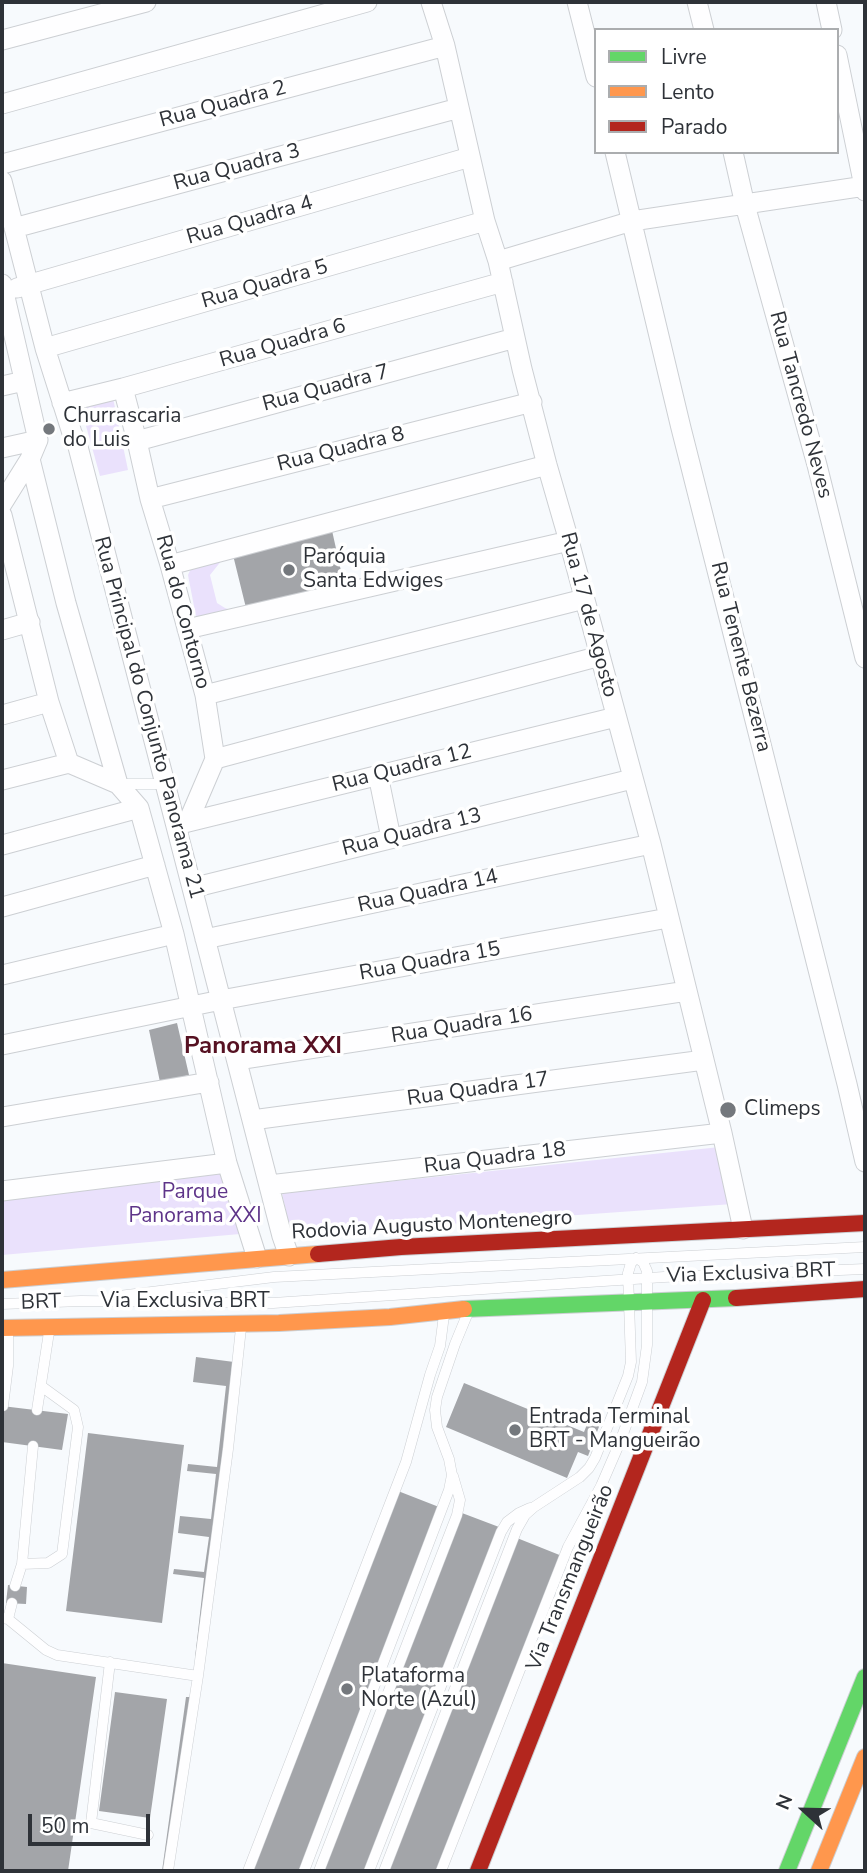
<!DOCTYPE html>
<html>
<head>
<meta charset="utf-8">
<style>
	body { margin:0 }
	#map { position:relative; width:867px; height:1873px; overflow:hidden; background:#f7fafd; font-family:"Nunito Sans",sans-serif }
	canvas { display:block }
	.frame { position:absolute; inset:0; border:4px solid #2e3238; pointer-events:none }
	.legend { position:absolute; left:594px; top:28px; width:245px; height:126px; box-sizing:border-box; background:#fff; border:2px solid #abadaf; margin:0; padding:9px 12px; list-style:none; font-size:21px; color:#2e3238 }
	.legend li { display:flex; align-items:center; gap:14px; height:35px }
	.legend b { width:35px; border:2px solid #abadaf }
	.north { position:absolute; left:769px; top:1775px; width:70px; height:70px; -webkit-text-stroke:5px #fff; paint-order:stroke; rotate:292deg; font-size:19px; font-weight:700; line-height:28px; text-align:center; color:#2e3238 }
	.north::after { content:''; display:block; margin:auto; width:24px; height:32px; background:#2e3238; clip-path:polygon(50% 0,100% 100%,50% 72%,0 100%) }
	.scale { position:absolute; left:28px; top:1814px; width:122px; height:32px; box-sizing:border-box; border:4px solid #2e3238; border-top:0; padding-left:9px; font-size:21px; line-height:24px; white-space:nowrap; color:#2e3238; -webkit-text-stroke:5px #fff; paint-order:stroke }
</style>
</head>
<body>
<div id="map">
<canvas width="867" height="1873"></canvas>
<div class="frame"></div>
<ul class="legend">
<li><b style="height:9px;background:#63d668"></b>Livre</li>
<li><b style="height:9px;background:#ff974d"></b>Lento</li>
<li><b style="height:9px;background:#b3261e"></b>Parado</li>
</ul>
<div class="north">N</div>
<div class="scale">50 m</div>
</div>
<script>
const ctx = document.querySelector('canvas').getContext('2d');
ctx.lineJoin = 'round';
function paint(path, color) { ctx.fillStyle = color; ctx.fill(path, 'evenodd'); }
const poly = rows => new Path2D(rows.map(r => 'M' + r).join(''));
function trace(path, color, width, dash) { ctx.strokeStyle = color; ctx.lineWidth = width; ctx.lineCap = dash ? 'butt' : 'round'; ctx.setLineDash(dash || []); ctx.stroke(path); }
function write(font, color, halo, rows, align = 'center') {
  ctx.font = font + ' "Nunito Sans",sans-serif'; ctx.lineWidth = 7; ctx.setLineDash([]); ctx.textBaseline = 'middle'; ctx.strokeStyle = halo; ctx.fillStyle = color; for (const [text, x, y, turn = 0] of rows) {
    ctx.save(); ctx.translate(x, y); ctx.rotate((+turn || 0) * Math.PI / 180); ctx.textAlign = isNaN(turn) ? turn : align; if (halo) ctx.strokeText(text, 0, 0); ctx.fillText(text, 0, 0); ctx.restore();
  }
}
paint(poly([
	[113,398,128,470,100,476,81,408],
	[226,555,210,575,217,603,225,608,249,616,198,627,188,575,193,564],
	[720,1147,733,1204,295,1235,290,1230,282,1193],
	[221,1168,240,1234,2,1255,2,1196]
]), '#eae1fc');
paint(poly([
	[331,526,345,589,247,612,232,551],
	[177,1023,189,1075,160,1082,149,1030],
	[196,1357,234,1362,200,1658,195,1658,204,1578,173,1574,174,1569,204,1572,209,1537,178,1533,180,1516,211,1519,216,1474,187,1471,188,1464,217,1467,226,1386,193,1382],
	[464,1383,584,1432,592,1412,603,1416,588,1456,578,1452,567,1478,446,1427],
	[2,1406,68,1414,62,1450,2,1442],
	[88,1433,184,1445,162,1623,66,1611],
	[398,1491,439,1507,303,1871,253,1871],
	[462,1513,499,1527,365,1871,324,1871],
	[517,1538,562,1556,438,1871,386,1871],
	[8,1585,27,1587,26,1604,6,1603],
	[2,1663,96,1677,68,1871,2,1871],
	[115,1692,167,1699,150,1818,99,1811],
	[186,1697,190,1697,166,1871,162,1871]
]), '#a3a5a9');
const lane = poly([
	[120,784,165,784],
	[119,1296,274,1277,865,1247],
	[2,1304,81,1301,273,1303,664,1277,865,1269],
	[3,1406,8,1366,8,1332],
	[37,1410,49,1332],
	[22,1564,48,1563,62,1554,78,1427,74,1410,41,1386],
	[15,1586,22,1564,33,1446],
	[2,1618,8,1619,46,1650,57,1655,198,1676],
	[8,1619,12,1603],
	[110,1662,91,1823,148,1835],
	[168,1871,198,1676,228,1449,241,1328],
	[248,1871,406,1462,430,1375,440,1346,444,1315],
	[304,1871,449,1490,452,1475,449,1459,437,1427,435,1410,437,1397,455,1344,467,1315],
	[319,1871,457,1515,460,1500,453,1476],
	[369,1871,501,1532,507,1522,519,1513,530,1508],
	[384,1871,517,1529,525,1515,534,1507,580,1477,589,1468,595,1458,628,1376,631,1362,628,1273,631,1263,636,1258,643,1262,647,1271,647,1345,642,1382,620,1442,601,1486,568,1547,441,1871]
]);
const street = poly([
	[431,2,445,46,485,221,498,261,522,369,547,465,569,541,651,844,722,1133,743,1229],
	[577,2,596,77],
	[697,2,704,30],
	[826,2,832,30],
	[2,40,146,2],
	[837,55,865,191],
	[2,104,367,2],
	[615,152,681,428,847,1084,865,1162],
	[733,152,745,205,817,465,865,658],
	[2,164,445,46],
	[2,181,45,348,72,433,77,443,282,1236,289,1256],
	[14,228,459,108],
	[498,261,632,221,865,186],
	[2,284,38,440,30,459,66,603,118,784,139,808,174,934,227,1163,257,1258],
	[17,288,470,157],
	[45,348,485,221],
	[2,386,24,381],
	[123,388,137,441,150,499,170,565,205,695,215,759,188,822,176,825],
	[62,403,123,388,503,282],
	[137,441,515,338],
	[2,448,38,440],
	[150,499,532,402],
	[2,504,30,459],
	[2,515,49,702,69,763,118,784],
	[170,565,547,465],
	[187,629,569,541],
	[2,630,30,622],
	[205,695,584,599],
	[2,715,49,702],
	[215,759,600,656],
	[378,775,391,838],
	[2,780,69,763],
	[188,822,616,717],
	[2,845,139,808],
	[192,888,632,779],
	[2,907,155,865],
	[205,939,651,844],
	[2,975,174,934],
	[2,1045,221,1000,668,918],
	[237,1060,687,991],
	[2,1117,209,1082],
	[252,1120,704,1060],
	[269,1185,722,1133],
	[2,1191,227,1163]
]);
const fast = poly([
	[464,1309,736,1298],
	[787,1871,865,1677]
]);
const slow = poly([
	[2,1280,318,1254],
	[2,1328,279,1323,390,1317,464,1309],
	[819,1871,865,1757]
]);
const jam = poly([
	[318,1254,401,1247,865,1223],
	[736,1298,865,1289],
	[478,1871,703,1300]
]);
trace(lane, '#cccfd3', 11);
trace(street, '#cccfd3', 21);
trace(fast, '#cccfd3', 18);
trace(slow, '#cccfd3', 18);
trace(jam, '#cccfd3', 18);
trace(lane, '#fefeff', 10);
trace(street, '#fefeff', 19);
trace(fast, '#63d668', 16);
trace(slow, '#ff974d', 16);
trace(jam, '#b3261e', 16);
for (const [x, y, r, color] of [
	[49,429,7,"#74787d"],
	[289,570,7,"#74787d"],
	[728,1110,9,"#74787d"],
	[515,1430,7,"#74787d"],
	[347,1689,7,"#74787d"]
]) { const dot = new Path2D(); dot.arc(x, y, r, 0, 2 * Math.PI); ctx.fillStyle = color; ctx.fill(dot); trace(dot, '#fff', 2.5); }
write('21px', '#2e3238', '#fff', [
	["Rua Quadra 2",223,105,-15],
	["Rua Quadra 3",237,168,-15],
	["Rua Quadra 4",250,221,-16],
	["Rua Quadra 5",265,285,-16],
	["Rua Quadra 6",283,344,-16],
	["Rua Quadra 7",326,389,-15],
	["Rua Tancredo Neves",800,405,75],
	["Rua Quadra 8",341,450,-14],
	["Rua do Contorno",182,612,75],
	["Rua 17 de Agosto",588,615,75],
	["Rua Tenente Bezerra",740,657,76],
	["Rua Principal do Conjunto Panorama 21",148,718,75],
	["Rua Quadra 12",402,769,-14],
	["Rua Quadra 13",412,833,-14],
	["Rua Quadra 14",428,892,-12],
	["Rua Quadra 15",430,962,-10],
	["Rua Quadra 16",462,1026,-9],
	["Rua Quadra 17",478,1090,-8],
	["Rua Quadra 18",495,1159,-7],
	["Rodovia Augusto Montenegro",432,1226,-3],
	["Via Exclusiva BRT",751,1274,-2],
	["Via Exclusiva BRT",185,1302],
	["BRT",41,1303,-2],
	["Via Transmangueirão",571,1578,-68]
]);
write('21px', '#2e3238', '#fff', [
	["Churrascaria",63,417],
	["do Luis",63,441],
	["Paróquia",303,558],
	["Santa Edwiges",303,582],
	["Climeps",744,1110],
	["Entrada Terminal",529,1418],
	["BRT - Mangueirão",529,1442],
	["Plataforma",361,1677],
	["Norte (Azul)",361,1701]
], 'left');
write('21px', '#5e3489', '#fff', [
	["Parque",195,1193],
	["Panorama XXI",195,1217]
]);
write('bold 24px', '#561122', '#fff', [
	["Panorama XXI",263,1047]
]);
</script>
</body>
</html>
